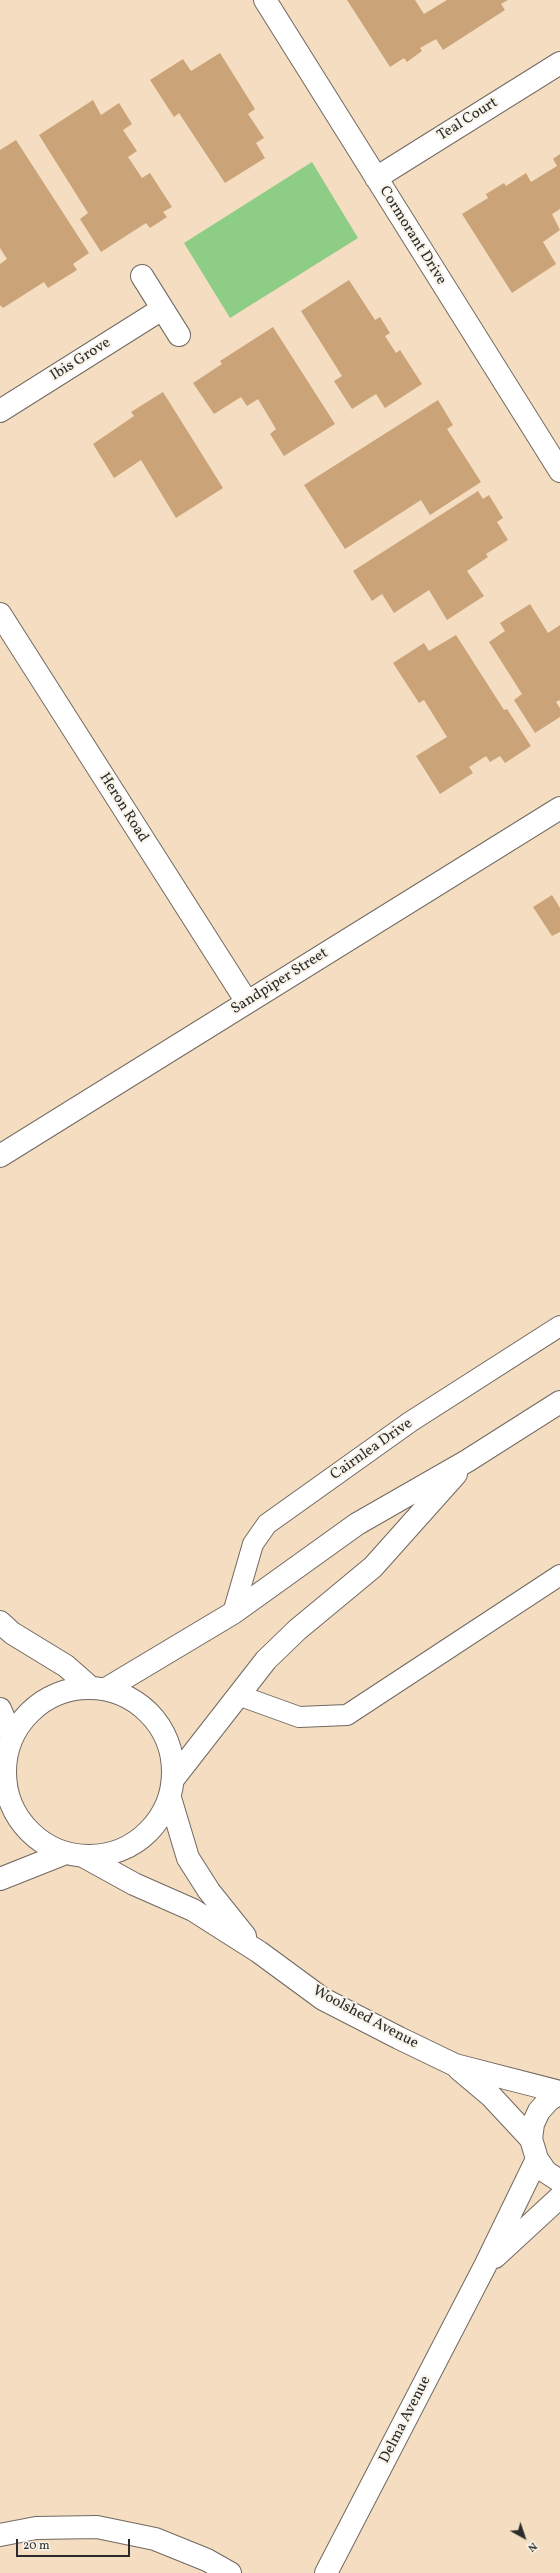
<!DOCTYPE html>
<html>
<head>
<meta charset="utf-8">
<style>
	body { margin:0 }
	#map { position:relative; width:560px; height:2573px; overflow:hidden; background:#f4ddc1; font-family:Vollkorn,serif }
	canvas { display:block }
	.north { position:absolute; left:504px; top:2517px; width:40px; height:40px; -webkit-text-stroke:3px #f7f3e8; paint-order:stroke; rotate:140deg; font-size:11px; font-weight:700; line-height:16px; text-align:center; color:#2b2b2b }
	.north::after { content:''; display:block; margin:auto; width:14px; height:18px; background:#2b2b2b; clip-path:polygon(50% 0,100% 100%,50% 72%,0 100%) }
	.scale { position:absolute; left:16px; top:2539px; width:114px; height:18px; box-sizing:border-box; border:2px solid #2b2b2b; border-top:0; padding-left:5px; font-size:12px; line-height:14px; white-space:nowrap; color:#2b2b2b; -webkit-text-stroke:3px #f7f3e8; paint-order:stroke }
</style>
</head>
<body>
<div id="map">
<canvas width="560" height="2573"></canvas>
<div class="north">N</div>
<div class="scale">20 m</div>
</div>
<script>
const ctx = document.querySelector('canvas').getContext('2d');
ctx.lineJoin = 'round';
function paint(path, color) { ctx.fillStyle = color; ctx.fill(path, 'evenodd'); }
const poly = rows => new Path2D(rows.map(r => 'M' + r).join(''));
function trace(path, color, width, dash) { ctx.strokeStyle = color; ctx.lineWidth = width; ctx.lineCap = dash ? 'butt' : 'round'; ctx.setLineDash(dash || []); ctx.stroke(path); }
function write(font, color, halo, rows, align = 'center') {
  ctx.font = font + ' Vollkorn,serif'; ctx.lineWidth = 4; ctx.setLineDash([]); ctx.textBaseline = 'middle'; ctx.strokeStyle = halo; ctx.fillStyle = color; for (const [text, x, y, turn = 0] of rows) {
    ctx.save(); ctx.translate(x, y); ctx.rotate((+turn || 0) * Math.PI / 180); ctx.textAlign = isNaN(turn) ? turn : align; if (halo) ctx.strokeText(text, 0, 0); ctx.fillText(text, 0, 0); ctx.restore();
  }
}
paint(poly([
	[312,162,358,238,230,318,184,243]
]), '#8dcd85');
paint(poly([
	[347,0,415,0,424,14,447,0,508,0,501,4,505,10,443,50,436,39,420,48,422,51,407,62,404,58,390,67],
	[220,53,255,109,248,114,264,138,256,143,265,158,225,183,179,113,174,117,150,80,183,59,191,71],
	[93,100,101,115,119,103,132,124,123,130,137,151,128,157,142,178,150,173,172,207,163,212,167,217,150,228,146,223,101,252,80,219,88,213,39,135],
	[16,140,89,253,73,264,77,270,48,288,44,282,3,308,0,305,0,264,7,259,0,248,0,150],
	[560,154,560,209,552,214,560,230,543,242,556,264,512,293,462,214,488,198,486,194,504,183,506,186,526,173,531,182,557,166,553,159],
	[349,280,375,320,380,317,390,333,385,336,396,353,400,350,422,384,385,408,376,394,352,409,334,381,342,376,301,311],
	[273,327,335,424,284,456,270,434,276,429,258,399,247,406,241,397,214,414,193,383,222,364,220,361],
	[163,392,223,488,176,518,141,460,114,478,93,444,134,416,131,412],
	[438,400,453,425,447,429,481,482,430,515,421,500,345,549,304,485],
	[478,491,483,499,489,495,503,518,497,522,508,540,486,554,488,557,467,571,484,596,447,620,429,590,394,613,382,594,372,601,353,571],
	[530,604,548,633,560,625,560,700,556,702,560,708,560,717,535,733,514,700,522,694,489,642,505,631,500,623],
	[456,635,504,710,507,709,531,746,505,763,500,756,490,762,486,756,469,767,473,773,440,794,416,756,447,737,424,700,419,703,393,663,424,643,429,651],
	[552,895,560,908,560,932,552,936,533,907]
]), '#caa478');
const service = poly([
	[233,1613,253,1544,267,1524,410,1422,560,1326],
	[238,1695,299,1717,347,1715,560,1575]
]);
const minor = poly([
	[265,0,560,471],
	[376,178,560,63],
	[142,276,179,335],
	[0,411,162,309],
	[0,614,247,1002],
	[0,1156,560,808],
	[0,1622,12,1633,66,1666,91,1688],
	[0,1709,12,1737],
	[170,1798,188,1858,209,1891,245,1936],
	[85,1857,134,1884,193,1910,259,1952,323,1999,399,2038,455,2065,560,2092],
	[459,2069,491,2096,531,2139],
	[560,2093,549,2100,539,2111,533,2124,531,2139,537,2159,546,2172,560,2181],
	[495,2257,560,2197],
	[0,2535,36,2528,97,2527,155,2539,207,2560,230,2573],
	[326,2573,485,2266,537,2159]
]);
const tertiary = poly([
	'5 1772a84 84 0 1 1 168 0a84 84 0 1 1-168 0Z',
	[106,1689,233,1613,357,1524,467,1461,560,1402],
	[174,1778,266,1660,297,1630,373,1567,456,1474],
	[0,1879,63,1854]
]);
trace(service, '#716960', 22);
trace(minor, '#716960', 24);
trace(tertiary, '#716960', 24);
trace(service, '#fff', 20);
trace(minor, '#fff', 22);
trace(tertiary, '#fff', 22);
write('15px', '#2b2b2b', '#f7f3e8', [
	["Teal Court",468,120,-32],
	["Cormorant Drive",412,236,58],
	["Ibis Grove",81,360,-32],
	["Heron Road",123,808,58],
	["Sandpiper Street",280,982,-32],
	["Cairnlea Drive",372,1450,-35],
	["Woolshed Avenue",365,2018,28],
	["Delma Avenue",406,2420,-63]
]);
</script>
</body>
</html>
